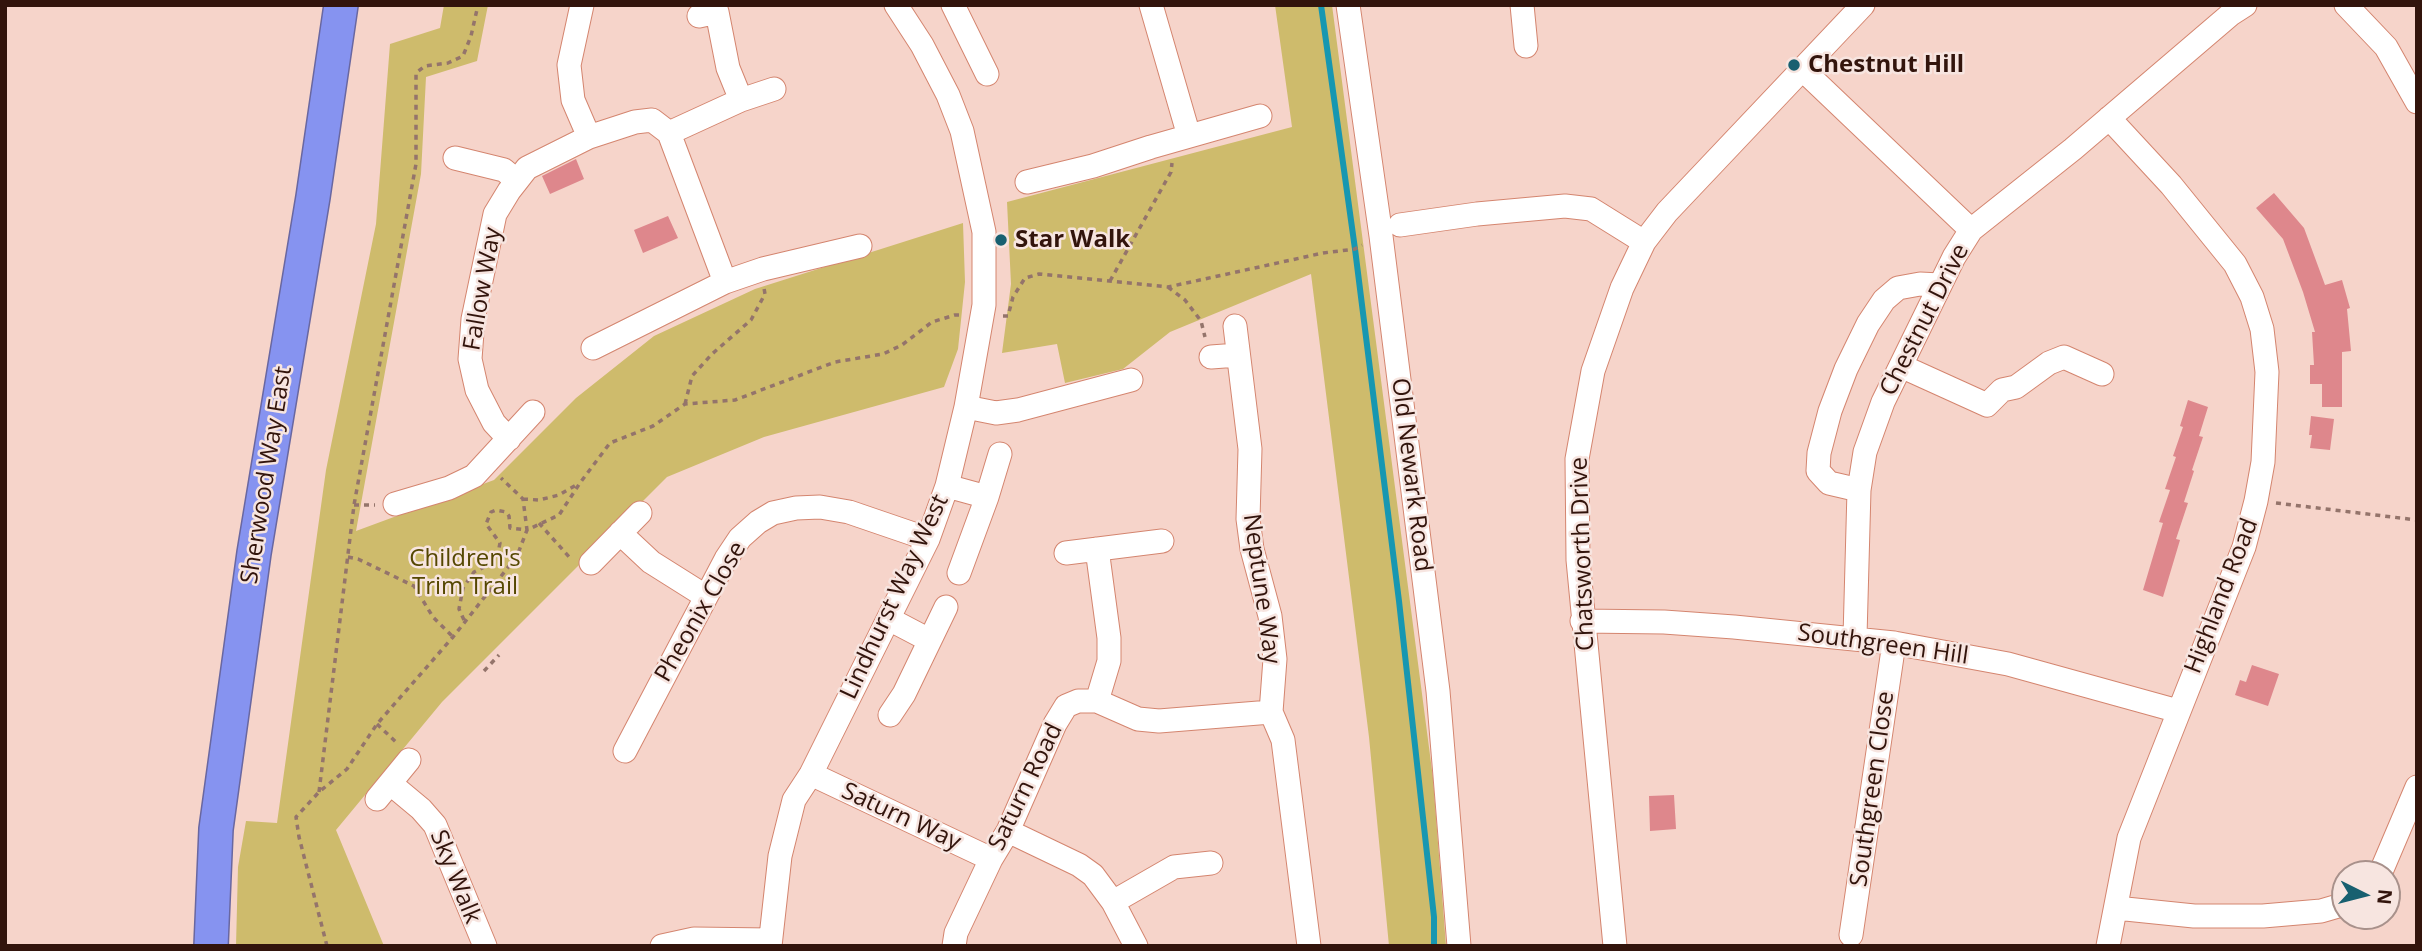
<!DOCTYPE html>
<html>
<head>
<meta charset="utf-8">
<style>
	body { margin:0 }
	#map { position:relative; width:2422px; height:951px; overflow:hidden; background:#f6d4ca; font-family:"Open Sans",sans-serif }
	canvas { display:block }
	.frame { position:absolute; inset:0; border:7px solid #32140c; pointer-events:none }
	.north { position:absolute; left:2331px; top:860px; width:70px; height:70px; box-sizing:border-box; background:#f7e5e0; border:2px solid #a8918b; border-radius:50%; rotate:96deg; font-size:19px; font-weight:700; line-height:28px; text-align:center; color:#32140c }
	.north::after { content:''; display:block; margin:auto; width:24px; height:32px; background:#186070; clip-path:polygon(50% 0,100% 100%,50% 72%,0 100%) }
</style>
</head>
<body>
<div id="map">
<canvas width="2422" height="951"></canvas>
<div class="frame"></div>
<div class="north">N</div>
</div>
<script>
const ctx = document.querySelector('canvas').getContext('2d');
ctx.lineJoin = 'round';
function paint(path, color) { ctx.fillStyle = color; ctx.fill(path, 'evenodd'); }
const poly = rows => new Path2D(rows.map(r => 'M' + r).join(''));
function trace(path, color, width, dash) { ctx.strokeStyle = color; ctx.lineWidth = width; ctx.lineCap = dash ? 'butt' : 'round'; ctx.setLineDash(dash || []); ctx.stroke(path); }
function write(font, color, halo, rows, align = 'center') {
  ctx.font = font + ' "Open Sans",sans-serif'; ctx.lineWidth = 5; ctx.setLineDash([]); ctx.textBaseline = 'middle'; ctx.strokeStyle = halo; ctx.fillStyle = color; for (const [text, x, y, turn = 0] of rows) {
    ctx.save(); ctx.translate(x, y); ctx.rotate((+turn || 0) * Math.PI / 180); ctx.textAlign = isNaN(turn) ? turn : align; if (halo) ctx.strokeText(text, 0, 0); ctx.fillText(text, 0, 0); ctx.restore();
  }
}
paint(poly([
	[444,5,488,5,477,61,426,77,421,174,356,531,494,480,576,398,654,336,755,289,963,223,965,282,958,349,944,387,764,437,667,477,442,702,336,830,384,946,236,946,238,867,246,821,277,823,326,470,376,224,390,44,440,28],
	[1275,5,1332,5,1433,778,1446,946,1389,946,1369,737,1311,274,1170,332,1123,369,1065,383,1057,344,1002,353,1011,284,1007,202,1292,127]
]), '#cebb6c');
trace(poly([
	[1321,5,1355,249,1399,601,1434,917,1434,946]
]), '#1797b1', 6);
paint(poly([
	[576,159,584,179,550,194,542,176],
	[2274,193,2304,228,2325,285,2342,280,2350,308,2347,309,2351,351,2342,352,2342,407,2322,407,2322,384,2310,384,2310,365,2314,365,2312,332,2315,332,2303,292,2283,239,2256,208],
	[668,216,678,238,643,253,634,230],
	[2188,400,2208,407,2199,436,2203,437,2192,470,2194,471,2184,502,2188,503,2176,539,2180,540,2163,597,2143,590,2163,523,2159,522,2170,490,2165,489,2176,457,2173,456,2183,427,2180,426],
	[2311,416,2334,419,2330,450,2310,448,2312,435,2309,435],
	[2252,665,2279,674,2268,706,2235,695,2240,680,2246,682],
	[1674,795,1676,829,1650,831,1649,796]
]), '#de878c');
const minor = poly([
	[582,5,569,65,573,100,589,137],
	[953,5,987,74],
	[1151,5,1189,136],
	[1348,5,1381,236,1438,691,1459,946],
	[1522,5,1526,46],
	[2346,5,2386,47,2417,102],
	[699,16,717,12,728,68,741,100],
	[1802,69,1971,230],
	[669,133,725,282],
	[669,133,741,100,774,89],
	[455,158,504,170,516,180],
	[1027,182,1093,166,1151,147,1260,116],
	[1400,225,1477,214,1565,206,1591,209,1644,242],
	[1235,326,1250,449,1248,519,1252,549,1270,616,1275,659,1271,712,1283,740,1309,946],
	[593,348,725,282,763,269,860,246],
	[1211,357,1238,355],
	[1901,366,1987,405,2002,390,2016,387,2049,363,2064,357,2102,374],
	[966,407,996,413,1018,410,1131,380],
	[509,439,494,423,477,390,470,359,473,319,495,214,509,191,527,168,589,137,635,122,652,120,669,133],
	[947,486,987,497],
	[1859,490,1829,483,1818,471,1819,453,1830,411,1846,369,1868,324,1884,300,1898,288,1920,284,1940,285],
	[395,504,449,488,474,476,533,412],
	[620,533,651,562,705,596],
	[1066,553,1162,541],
	[591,563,640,513],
	[959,573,987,497,1000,454],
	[889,619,929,640],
	[1582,621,1664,622,1734,627,1894,643,2008,664,2178,711],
	[1855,637,1859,490,1865,452,1883,402,1954,257,1971,230,2073,149,2231,14,2245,5],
	[1097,701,1109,661,1109,638,1097,549],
	[890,715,904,694,946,607],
	[625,751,726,559,740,538,758,522,773,513,796,508,820,507,849,512,928,539],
	[811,774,991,859],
	[391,784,421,809,435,825,485,946],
	[377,799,409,760],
	[1008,831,1079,865,1093,875,1113,902,1136,946],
	[2380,874,2417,787],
	[1113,902,1174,867,1211,863],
	[2116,908,2194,916,2263,916,2321,911,2345,904],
	[1851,935,1894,643],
	[662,946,694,939,770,940],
	[770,946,780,856,794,800,811,774,928,539,947,486,966,407,984,305,984,232,962,131,948,95,922,45,896,5],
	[954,946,956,933,991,859,1008,831,1055,724,1066,706,1078,701,1097,701,1138,719,1159,721,1271,712],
	[1615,946,1578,560,1577,459,1593,371,1622,288,1644,242,1667,212,1863,5],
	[2108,946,2129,838,2244,547,2256,501,2263,462,2267,372,2262,329,2252,297,2235,264,2171,185,2109,118]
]);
const highway = poly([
	[211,946,216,829,254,553,313,197,341,5]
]);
trace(minor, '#d4856f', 25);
trace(highway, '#6967a0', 36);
trace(poly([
	[1110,281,1171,172,1172,163],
	[1168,287,1185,300,1201,321,1205,337],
	[1003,316,1008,316,1013,297,1025,278,1039,274,1168,287,1323,253,1355,249,1362,245],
	[685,404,692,376,712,354,751,320,765,294,764,288],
	[523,499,539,500,559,495,578,484],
	[2276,503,2417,520],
	[354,505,375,505],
	[539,523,570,558],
	[348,557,358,559,414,586,433,617,453,637],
	[464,620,459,609,463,588,474,572,490,564,498,553,500,543,486,524,491,512,496,510,506,512,509,516,510,528,527,530,523,499,501,478],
	[484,671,499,655],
	[377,724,398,744],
	[319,792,354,505,416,164,416,73,425,66,448,63,463,56,471,36,478,5],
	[327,946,299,837,296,817,319,792,347,769,377,724,453,637,517,556,527,530,559,515,580,483,610,443,653,426,685,404,735,400,835,362,883,354,902,345,932,322,955,315,964,315]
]), '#94746b', 3.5, [5, 5]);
trace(minor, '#fff', 23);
trace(highway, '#8693f0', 33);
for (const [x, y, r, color] of [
	[1794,65,7,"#186070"],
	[1001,240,7,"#186070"]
]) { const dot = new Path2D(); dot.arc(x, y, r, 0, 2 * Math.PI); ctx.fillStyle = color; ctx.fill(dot); trace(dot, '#f7e5e0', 2.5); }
write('bold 24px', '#32140c', '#f7e5e0', [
	["Chestnut Hill",1808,65],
	["Star Walk",1015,240]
], 'left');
write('24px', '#32140c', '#f7e5e0', [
	["Fallow Way",483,289,-80],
	["Chestnut Drive",1925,320,-63],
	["Sherwood Way East",267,475,-81],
	["Old Newark Road",1411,475,83],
	["Chatsworth Drive",1583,554,-92],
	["Neptune Way",1261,589,82],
	["Highland Road",2222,596,-69],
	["Lindhurst Way West",895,597,-65],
	["Pheonix Close",701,612,-60],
	["Southgreen Hill",1883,645,8],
	["Saturn Road",1026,787,-64],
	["Southgreen Close",1873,789,-82],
	["Saturn Way",901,817,25],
	["Sky Walk",455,877,68]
]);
write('24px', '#554701', '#f7e5e0', [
	["Children's",465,559],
	["Trim Trail",465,587]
]);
</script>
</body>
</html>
